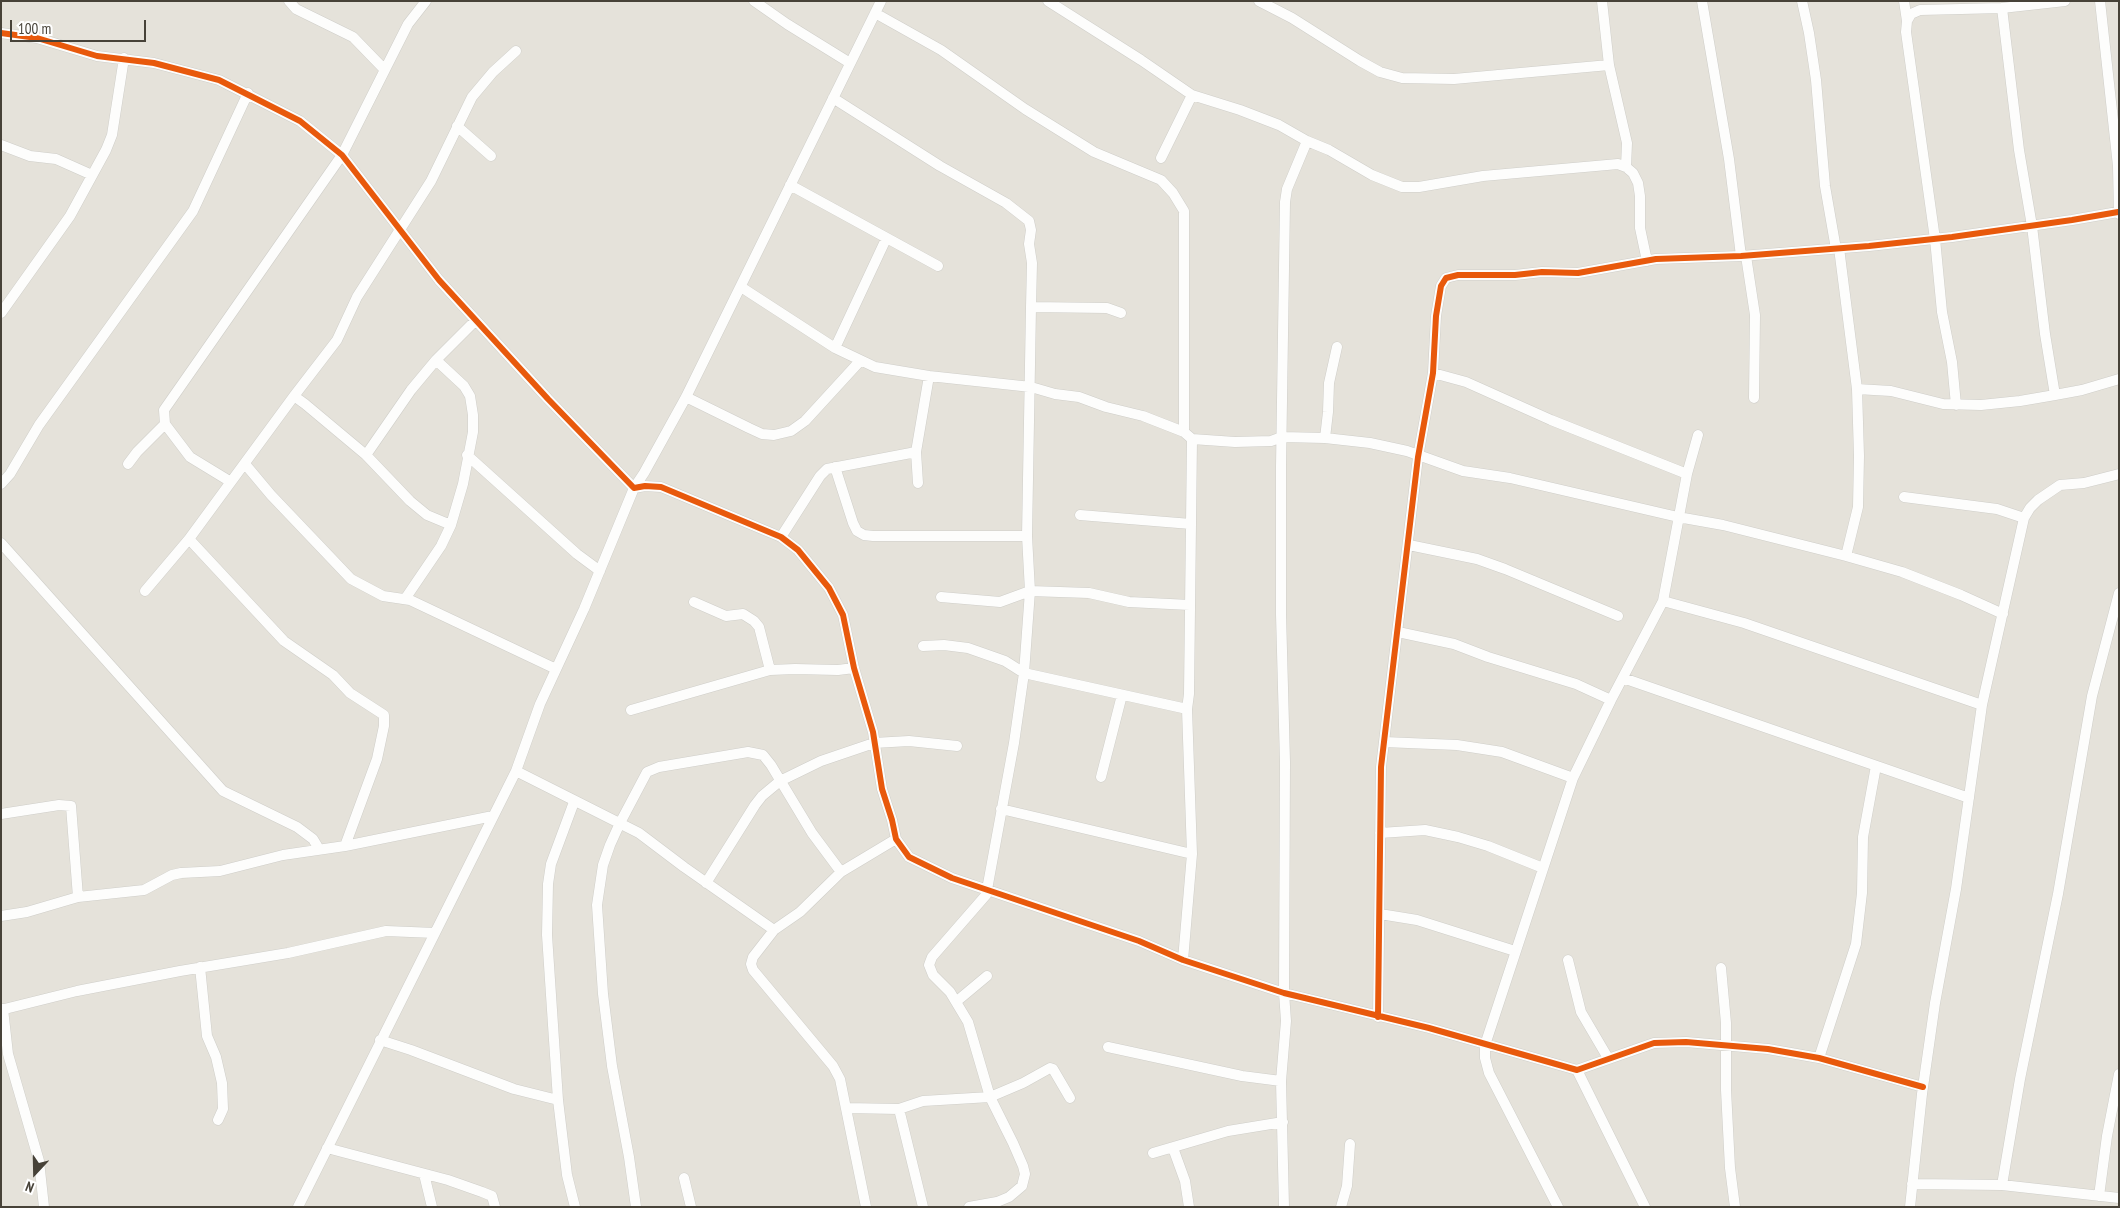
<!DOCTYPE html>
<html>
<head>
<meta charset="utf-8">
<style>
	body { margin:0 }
	#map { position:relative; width:2120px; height:1208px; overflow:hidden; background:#f1f0ec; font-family:"PT Sans Narrow",sans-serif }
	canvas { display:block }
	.frame { position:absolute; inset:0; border:2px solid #474238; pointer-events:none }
	.north { position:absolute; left:10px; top:1148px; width:50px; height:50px; -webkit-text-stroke:4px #fff; paint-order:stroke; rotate:201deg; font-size:14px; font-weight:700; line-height:20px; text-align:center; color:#474238 }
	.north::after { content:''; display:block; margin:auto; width:18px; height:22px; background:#474238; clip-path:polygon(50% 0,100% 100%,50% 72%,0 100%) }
	.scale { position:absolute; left:10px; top:20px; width:136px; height:22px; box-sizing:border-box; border:2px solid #474238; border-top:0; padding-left:6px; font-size:15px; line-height:18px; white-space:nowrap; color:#474238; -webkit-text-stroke:4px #fff; paint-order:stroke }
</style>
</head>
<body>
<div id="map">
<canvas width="2120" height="1208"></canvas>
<div class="frame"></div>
<div class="north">N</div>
<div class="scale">100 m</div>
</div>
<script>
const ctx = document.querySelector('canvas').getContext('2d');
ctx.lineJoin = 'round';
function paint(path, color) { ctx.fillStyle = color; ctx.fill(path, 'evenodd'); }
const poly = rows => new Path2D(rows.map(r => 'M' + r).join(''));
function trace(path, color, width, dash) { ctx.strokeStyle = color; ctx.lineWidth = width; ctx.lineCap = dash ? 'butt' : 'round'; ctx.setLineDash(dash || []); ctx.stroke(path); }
paint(poly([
	[1,1,2119,1,2119,1207,1,1207]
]), '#e5e2da');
const street = poly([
	[289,1,296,9,353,37,384,69],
	[754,1,787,24,850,63],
	[1048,1,1141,60,1192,95,1240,110,1279,125,1307,141,1329,150,1372,175,1402,187,1419,187,1483,176,1618,164,1626,167,1633,173,1638,183,1640,196,1640,228,1647,261],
	[1259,1,1292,18,1360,61,1380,72,1402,78,1454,79,1609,65],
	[1602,1,1609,65,1627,143,1626,167],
	[1702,1,1729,159,1741,256],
	[1802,1,1809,33,1816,80,1825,186,1836,249],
	[1904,1,1907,21],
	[2100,1,2118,166,2119,214],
	[2002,8,2019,150,2032,226,2045,334,2055,395],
	[875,13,941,50,1025,109,1094,152,1161,180,1173,193,1184,211,1184,432,1192,439,1189,694,1187,709,1192,854,1183,960],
	[1,33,37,38,97,56,154,63,219,80,300,121,342,155,439,280,548,399,634,488,645,486,661,487,781,537,798,550,829,588,843,615,854,668,873,732,882,789,892,820,896,839,909,857,952,878,1139,941,1183,960,1284,993,1429,1028,1577,1070,1654,1043,1686,1042,1768,1049,1819,1058,1923,1087],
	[833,98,940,166,1006,203,1029,221,1031,230,1029,244,1032,263,1031,307,1027,536,1030,591,1024,673,1014,743,986,895,932,957,929,965,933,975,950,992,968,1022,990,1097,1013,1143,1023,1166,1025,1174,1022,1186,1009,1197,997,1202,969,1207],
	[457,126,491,156],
	[1,145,30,156,56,159,92,175],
	[1161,158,1192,95],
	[790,185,938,266],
	[1839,248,1857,389,1859,456,1858,507,1846,556],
	[1746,256,1755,315,1754,398],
	[741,287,835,348,875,367,929,376,1031,387,1055,394,1079,397,1106,407,1143,416,1184,432],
	[1031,307,1107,308,1121,313],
	[1,313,70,216,106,150,112,135,124,58],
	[835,348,886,239],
	[1433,373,1466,382,1551,420,1687,474],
	[1857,389,1891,391,1943,404,1981,405,2020,401,2055,395,2082,390,2119,379],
	[294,396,305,404,366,455,410,501,427,515,451,525],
	[686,397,749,428,762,434,774,435,791,431,805,421,860,361],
	[1956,405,1952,362,1942,312,1935,239,1906,32,1907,21,1911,14,1920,10,2002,8,2065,1],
	[1325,438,1328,412,1329,383,1337,347],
	[1192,439,1235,442,1271,441,1282,437,1325,438,1370,443,1407,451,1463,471,1510,478,1678,517,1723,525,1846,556,1902,572,1961,595,2003,614],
	[366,455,411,390,436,360,475,321],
	[467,455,577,554,600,571],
	[128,464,137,452,165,424],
	[245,464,271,495,351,579,383,596,410,600,556,669],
	[835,467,853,523,857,531,864,535,873,536,1027,536],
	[231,482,190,457,165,424,164,410,342,155,408,24,426,1],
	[918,483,916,452,929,376],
	[1,484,10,474,39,425,193,211,248,93],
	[1904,497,1997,509,2024,518],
	[1080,515,1191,524],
	[781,537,820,476,827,469,916,452],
	[189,539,284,641,333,675,350,693,384,715,384,726,377,759,345,846],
	[1,543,223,791,297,827,313,839,319,849],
	[1409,545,1477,559,1505,569,1618,616],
	[145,591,189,539,294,396,337,340,357,297,431,181,472,97,493,72,516,51],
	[941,597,1000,602,1030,591,1089,593,1129,602,1190,605],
	[405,599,441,546,451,525,463,484,473,432,473,415,470,396,464,386,436,360],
	[1663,601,1744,623,1982,705],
	[694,602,726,616,743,614,754,621,759,627,770,670],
	[1398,632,1454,644,1488,657,1576,684,1611,700],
	[923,646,944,645,968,648,1005,661,1024,673,1187,709],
	[1623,678,1969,798],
	[631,710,770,670,795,669,838,670,854,668],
	[1384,742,1457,745,1502,752,1573,778],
	[516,771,639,833,684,867,774,930],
	[1101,777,1122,695],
	[574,802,551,864,548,884,547,935,558,1100,567,1175,575,1207],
	[1001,809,1192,854],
	[1,814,59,805,71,806,78,897],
	[1380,833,1425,830,1458,837,1488,846,1543,868],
	[706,883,755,805,762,796,780,781,821,761,874,743,909,741,957,746],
	[1380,914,1417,920,1515,951],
	[1,916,27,912,78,897,144,890,172,875,181,873,220,871,283,855,345,846,493,816],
	[1568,960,1581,1012,1608,1058],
	[200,967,207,1036,216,1057,222,1083,223,1109,218,1120],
	[1721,968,1726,1023,1726,1090,1730,1168,1735,1207],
	[957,1001,987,976],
	[3,1009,8,1054,39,1161,44,1207],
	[1,1010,77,991,180,971,288,953,386,931,435,933],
	[1378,1017,1381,767,1418,457,1433,373,1436,316,1441,286,1446,278,1458,275,1515,275,1542,272,1578,273,1656,259,1741,256,1869,246,1952,237,2072,220,2118,212],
	[380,1040,411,1050,514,1089,558,1100],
	[1108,1047,1242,1076,1281,1081],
	[1819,1058,1856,944,1862,893,1863,837,1876,766],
	[1577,1070,1645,1207],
	[846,1108,899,1109,923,1101,990,1097,1023,1083,1050,1068,1053,1069,1070,1098],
	[899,1109,923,1207],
	[327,1148,448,1180,482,1192,492,1196,495,1207],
	[1173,1148,1185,1181,1189,1207],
	[1153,1153,1228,1131,1283,1122],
	[424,1174,432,1207],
	[684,1178,691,1207],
	[1912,1184,2002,1185,2119,1198],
	[2002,1185,2020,1079,2058,894,2092,696,2119,593],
	[2099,1196,2107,1136,2119,1074],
	[298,1207,516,771,540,704,584,609,634,488,644,473,686,397,881,1],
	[636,1207,629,1157,612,1066,603,994,597,905,603,865,610,845,620,823,647,772,659,767,748,752,763,755,771,765,812,833,841,872],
	[866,1207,840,1079,833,1066,753,970,751,964,753,957,774,930,800,912,841,872,896,839],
	[1284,1207,1281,1081,1286,1021,1284,993,1285,762,1281,614,1281,467,1285,202,1287,189,1307,141],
	[1341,1207,1347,1186,1350,1144],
	[1558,1207,1489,1073,1485,1058,1485,1045,1573,778,1611,700,1663,601,1687,474,1698,435],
	[1910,1207,1922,1094,1935,1003,1956,889,1982,705,2024,518,2030,508,2038,500,2060,485,2084,483,2119,474]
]);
trace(street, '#cfcec9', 11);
trace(street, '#fdfdfc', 10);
trace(poly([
	[1,33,37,38,97,56,154,63,219,80,300,121,342,155,439,280,548,399,634,488,645,486,661,487,781,537,798,550,829,588,843,615,854,668,873,732,882,789,892,820,896,839,909,857,952,878,1139,941,1183,960,1284,993,1429,1028,1577,1070,1654,1043,1686,1042,1768,1049,1819,1058,1923,1087],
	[1378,1017,1381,767,1418,457,1433,373,1436,316,1441,286,1446,278,1458,275,1515,275,1542,272,1578,273,1656,259,1741,256,1869,246,1952,237,2072,220,2118,212]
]), '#e8590c', 6);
</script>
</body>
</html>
